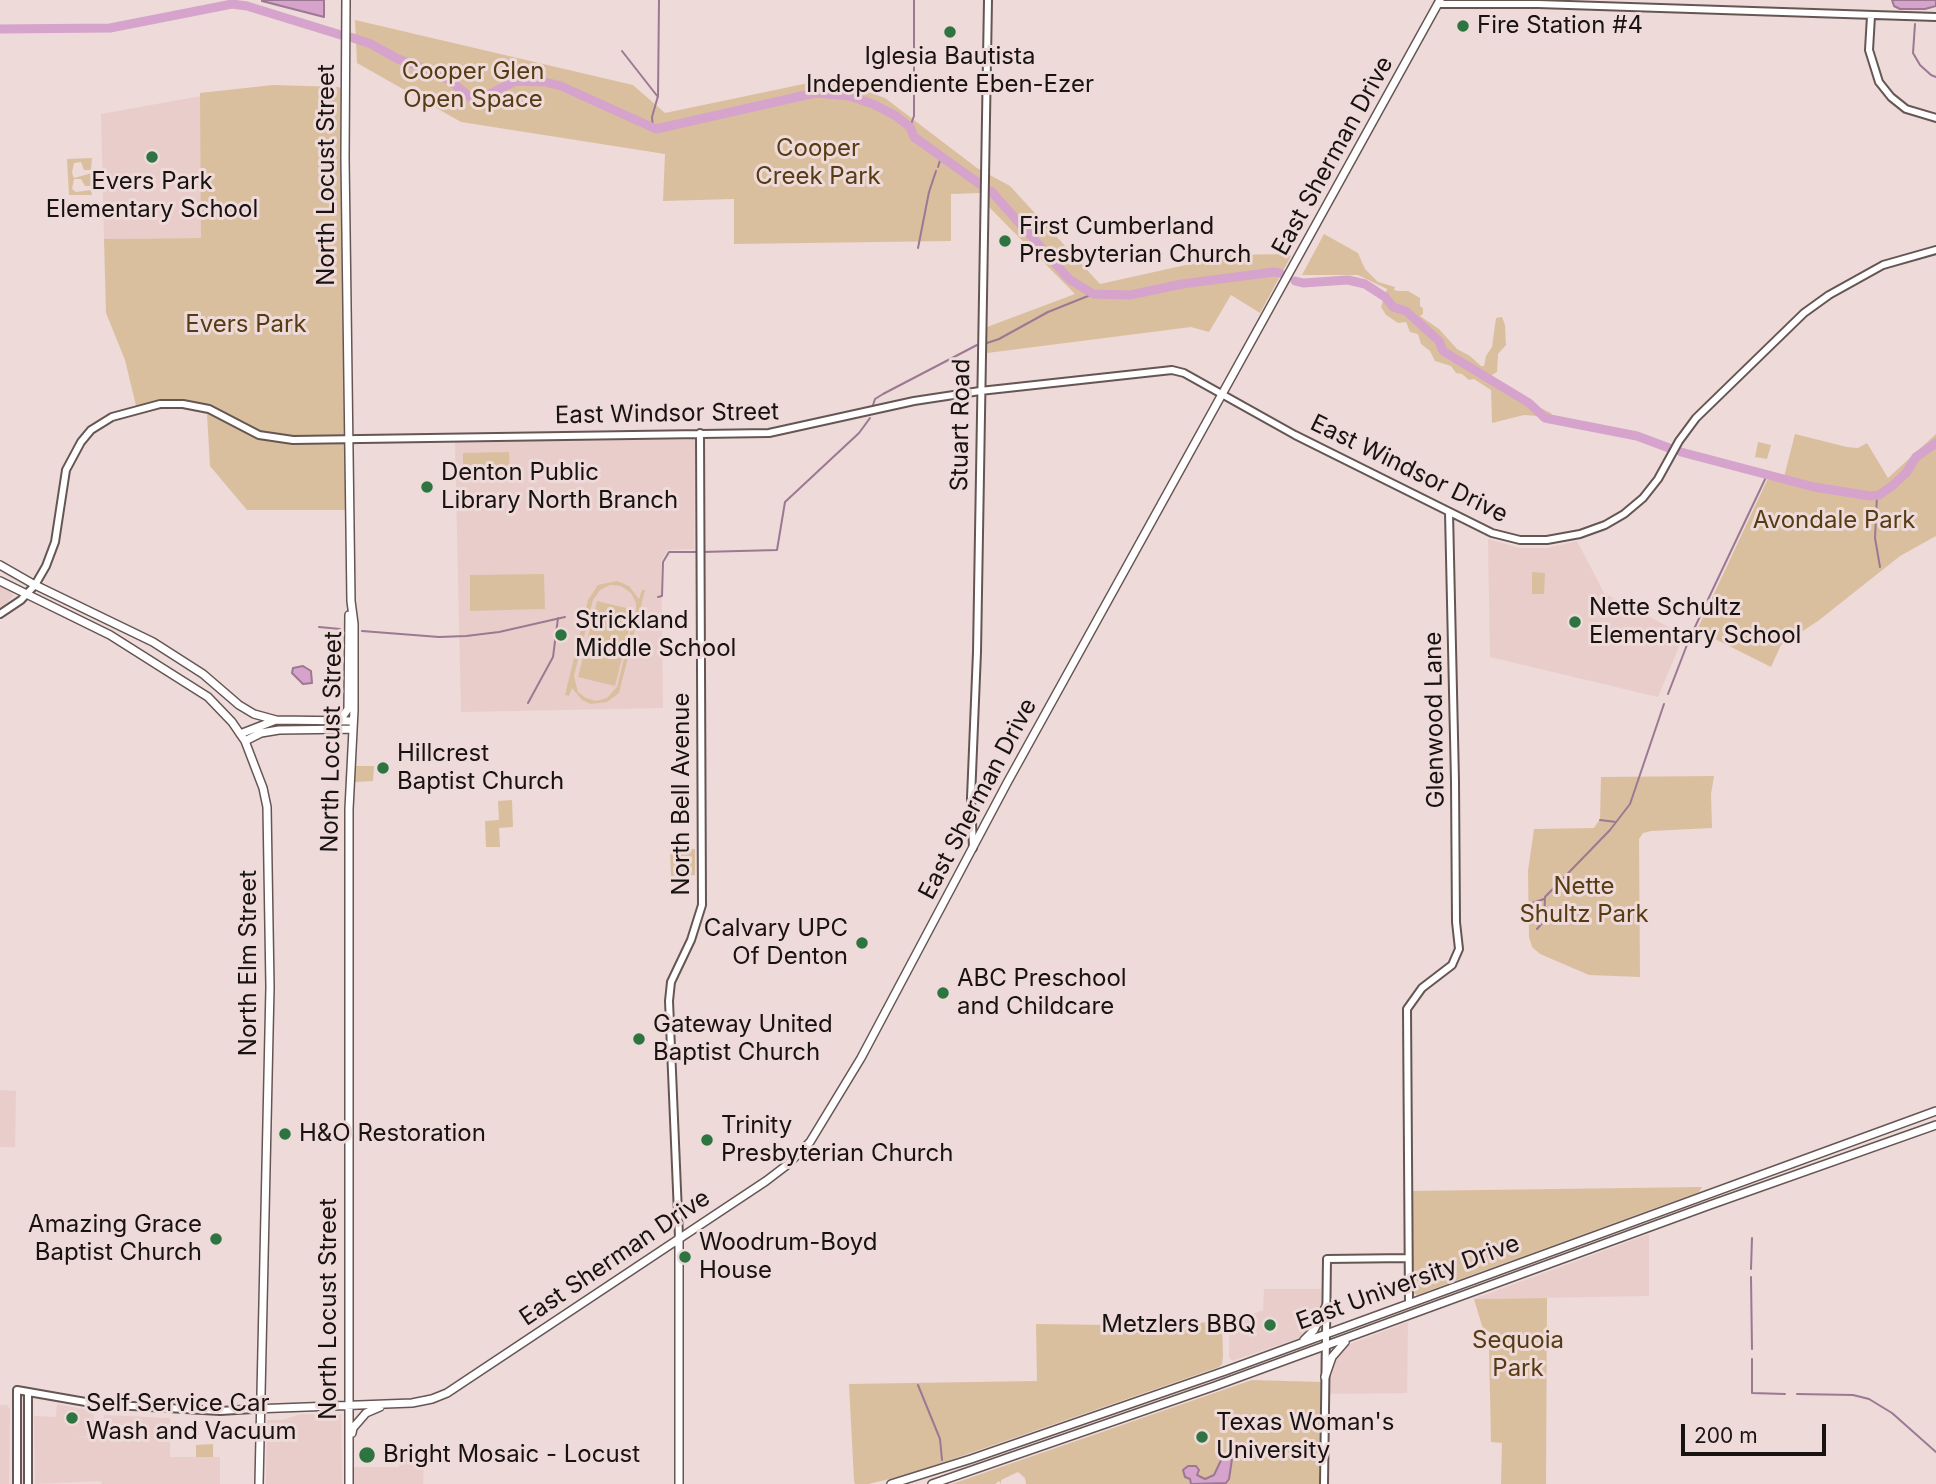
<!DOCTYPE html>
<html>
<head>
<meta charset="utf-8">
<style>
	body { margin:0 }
	#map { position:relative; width:1936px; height:1484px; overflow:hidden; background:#eddad9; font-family:Inter,sans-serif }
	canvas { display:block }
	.scale { position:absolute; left:1681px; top:1424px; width:145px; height:32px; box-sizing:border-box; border:4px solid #181211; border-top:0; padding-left:9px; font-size:21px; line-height:24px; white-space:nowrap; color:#181211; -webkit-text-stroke:5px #eddad9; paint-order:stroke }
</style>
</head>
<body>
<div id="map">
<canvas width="1936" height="1484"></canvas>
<div class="scale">200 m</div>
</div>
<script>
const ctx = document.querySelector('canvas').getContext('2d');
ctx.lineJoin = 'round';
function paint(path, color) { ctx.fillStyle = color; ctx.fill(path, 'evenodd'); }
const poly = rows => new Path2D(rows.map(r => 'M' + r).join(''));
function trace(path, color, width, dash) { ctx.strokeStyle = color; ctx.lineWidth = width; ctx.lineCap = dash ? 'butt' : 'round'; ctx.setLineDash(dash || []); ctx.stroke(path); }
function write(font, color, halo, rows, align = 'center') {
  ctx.font = font + ' Inter,sans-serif'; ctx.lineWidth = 6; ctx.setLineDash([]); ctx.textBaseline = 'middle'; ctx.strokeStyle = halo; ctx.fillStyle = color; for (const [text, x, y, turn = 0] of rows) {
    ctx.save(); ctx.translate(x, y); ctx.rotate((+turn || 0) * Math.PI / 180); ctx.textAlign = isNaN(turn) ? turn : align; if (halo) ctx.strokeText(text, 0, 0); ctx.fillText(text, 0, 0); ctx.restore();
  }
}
paint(poly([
	[201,96,201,238,104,239,101,114],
	[695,439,694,549,668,550,661,561,663,708,461,712,455,442],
	[1488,539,1520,548,1547,548,1577,541,1604,593,1684,635,1658,697,1490,657],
	[0,585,12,592,13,596,0,610],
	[0,1090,16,1091,15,1147,0,1147],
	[1649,1234,1649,1296,1474,1299],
	[1264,1289,1321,1289,1321,1307,1316,1323,1302,1337,1232,1361,1229,1357,1229,1323,1263,1310],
	[1408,1322,1407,1393,1328,1394,1332,1362,1347,1345],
	[57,1404,94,1411,93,1436,76,1437,103,1438,104,1415,170,1418,170,1457,220,1457,220,1484,102,1484,101,1481,35,1484,34,1416,56,1417],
	[0,1405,7,1405,10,1409,9,1484,0,1484],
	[301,1414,341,1415,342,1484,266,1484,267,1420,282,1420],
	[407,1455,424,1455,423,1484,354,1484,354,1467,399,1467,399,1460,407,1459]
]), '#e9cdcb');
paint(poly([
	[355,20,633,85,665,113,818,81,846,84,885,98,977,168,1010,186,1100,284,1231,255,1287,254,1291,256,1260,313,1231,295,1209,332,1191,327,987,353,987,327,1075,294,989,207,981,193,951,194,951,241,734,244,734,199,663,201,665,154,461,122,357,63],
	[273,85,339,87,341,89,347,510,247,510,210,466,207,414,173,407,138,414,125,360,106,313,104,239,201,238,200,93],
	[92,158,91,170,84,170,81,162,74,163,72,173,74,178,92,173,91,186,85,186,81,179,74,179,72,189,76,192,91,190,92,195,69,195,67,159],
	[1324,234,1358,253,1365,269,1378,282,1395,287,1394,290,1398,291,1408,291,1420,298,1420,306,1423,308,1423,314,1420,316,1439,329,1457,349,1470,356,1481,366,1484,366,1486,356,1492,347,1496,318,1502,317,1505,325,1506,345,1498,354,1497,372,1485,379,1528,407,1536,406,1551,413,1554,421,1550,424,1537,416,1524,415,1492,423,1491,390,1474,379,1469,380,1462,374,1456,373,1451,366,1435,361,1430,351,1421,344,1418,334,1410,332,1406,322,1398,323,1386,315,1381,307,1387,289,1358,275,1302,275],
	[1795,434,1847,447,1858,448,1867,443,1888,478,1936,434,1936,536,1900,556,1818,621,1781,645,1771,667,1697,630,1770,474,1784,477],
	[1758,442,1771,445,1767,459,1755,457],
	[509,452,510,478,463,479,463,453],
	[1532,572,1545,573,1544,594,1532,594],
	[544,574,545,609,470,611,470,575],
	[617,581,629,586,639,599,642,590,645,590,619,693,607,702,591,704,582,700,572,688,569,696,565,695,588,600,598,585],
	[610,585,621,586,631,593,636,603,636,609,617,687,607,698,596,701,586,698,578,692,574,676,593,600,600,590],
	[597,601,634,610,615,686,578,677],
	[356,766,374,766,373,781,355,782],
	[1714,776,1711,794,1712,828,1651,831,1643,833,1639,839,1640,977,1589,975,1540,954,1532,947,1529,937,1528,871,1534,829,1594,828,1600,819,1601,777],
	[512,800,513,827,499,828,500,847,486,847,485,821,499,820,498,801],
	[670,849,695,849,695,875,671,876],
	[1702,1187,1699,1192,1417,1295,1412,1292,1410,1191],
	[1547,1298,1546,1484,1501,1484,1502,1443,1491,1442,1489,1348,1493,1338,1490,1332,1483,1329,1474,1299],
	[1222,1322,1223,1356,1222,1364,1219,1367,907,1475,868,1484,855,1484,854,1481,849,1384,1037,1381,1036,1324,1182,1326,1183,1323],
	[1252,1380,1321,1382,1319,1484,1026,1484,1025,1478,1018,1472,1001,1480,1001,1484,999,1481,995,1484,952,1484],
	[213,1444,213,1457,196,1457,196,1445]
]), '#dabf9e');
const water = poly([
	[262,0,324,0,324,17,262,1,262,0],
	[1892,0,1936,0,1936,6,1925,9,1900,9,1894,6,1892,0],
	[303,666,311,671,312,683,303,684,292,673,293,668,303,666],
	[1227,1455,1231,1456,1232,1459,1229,1479,1226,1483,1191,1484,1190,1479,1185,1477,1183,1470,1188,1466,1196,1466,1199,1470,1197,1475,1205,1479,1214,1475,1223,1456,1227,1455]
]);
paint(water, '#d5a3cb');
trace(water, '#9c7893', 2);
trace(poly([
	[1915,24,1913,53,1920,65,1931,75,1936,77],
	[622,51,658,97],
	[910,127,914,116,914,0],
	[653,129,652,117,658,96,659,0],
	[938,167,941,157],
	[918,248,929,192,936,171],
	[987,343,999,339,1048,312,1093,294],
	[873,405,875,399,883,394,977,345],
	[1877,496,1875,538,1880,567],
	[702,552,777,550,785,502,859,433,870,418],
	[658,597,662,596,663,562,669,552,697,552],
	[319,627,340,629],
	[1694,629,1768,473],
	[362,631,439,637,466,636,499,632,565,617],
	[1668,694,1690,637],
	[528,703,553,657,558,618],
	[1600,820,1616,822],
	[1529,904,1544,899],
	[1537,929,1544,921,1545,897,1610,830,1630,804,1664,704],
	[1751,1269,1752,1238],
	[1751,1277,1752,1349],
	[1752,1359,1752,1393,1785,1394],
	[918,1385,940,1439,942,1460],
	[1797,1394,1853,1395,1869,1399,1892,1413,1936,1452]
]), '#9c7893', 2);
trace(poly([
	[0,29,110,28,232,4,247,6,341,35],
	[350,37,371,44,398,59,432,71,449,80,471,98,481,98,516,81,545,82,561,86,656,129,815,93,849,96,873,104,896,116,910,127,914,137,981,185],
	[991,191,1069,279,1093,294,1130,295,1182,284,1274,272,1280,273],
	[1295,281,1303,283,1348,280,1365,284,1385,297,1393,307,1406,311,1439,341,1443,351,1529,403,1545,418,1637,436,1669,448],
	[1681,452,1814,487,1870,496,1879,495,1892,486,1906,473,1916,457,1936,443]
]), '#d5a3cb', 9);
const minor = poly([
	[1438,4,1538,4,1936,17],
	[1871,16,1869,50,1879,82,1891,97,1906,109,1936,118],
	[0,614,21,600,35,585,46,566,55,542,66,470,81,442,91,430,112,417,160,404,183,404,209,409,259,435,293,440,769,433,914,401,980,391,1172,370,1184,373,1295,435,1492,533,1520,540,1547,540,1580,534,1605,525,1624,514,1643,498,1658,479,1679,441,1696,418,1804,313,1829,295,1883,265,1936,250],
	[973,848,971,798,977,652,988,0],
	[679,1237,669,1001,671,982,691,940,702,905,700,433],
	[1409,1303,1407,1009,1422,988,1452,965,1459,949,1456,922,1455,781,1449,512],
	[17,1484,17,1390,97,1404,220,1411,253,1409],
	[28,1484,28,1392],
	[1324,1484,1327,1259,1408,1258]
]);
const major = poly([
	[346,0,345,158,351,601,354,624,354,710,349,809,349,1484],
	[0,565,35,585,153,642,203,674,239,705,254,714,276,720],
	[0,581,110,635,208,697,232,722,245,741,263,788,267,807,270,987,259,1484],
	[340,720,348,709,349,615],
	[240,734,276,720,353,721],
	[245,741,261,733,279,730,352,729],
	[1304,1340,1314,1330,1326,1306],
	[1325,1377,1332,1357,1345,1342],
	[253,1409,412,1403,432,1399,447,1393,766,1181,787,1165,810,1142,861,1058,1007,783,1440,0],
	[352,1433,353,1428,366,1413,380,1407],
	[679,1484,679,1237],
	[891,1484,971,1459,1225,1371,1936,1111],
	[932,1484,1215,1386,1710,1205,1936,1125]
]);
trace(minor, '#655654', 10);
trace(major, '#655654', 10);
trace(minor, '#fff', 6);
trace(major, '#fff', 7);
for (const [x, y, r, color] of [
	[1463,26,7,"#2d7440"],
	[950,32,7,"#2d7440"],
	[152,157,7,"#2d7440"],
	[1005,241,7,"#2d7440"],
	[427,487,7,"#2d7440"],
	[1575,622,7,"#2d7440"],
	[561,635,7,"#2d7440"],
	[383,768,7,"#2d7440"],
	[862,943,7,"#2d7440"],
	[943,993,7,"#2d7440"],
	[639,1039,7,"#2d7440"],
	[285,1134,7,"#2d7440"],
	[707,1140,7,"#2d7440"],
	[216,1239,7,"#2d7440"],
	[685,1257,7,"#2d7440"],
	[1270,1325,7,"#2d7440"],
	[72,1418,7,"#2d7440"],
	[1202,1437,7,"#2d7440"],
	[367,1455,9,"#2d7440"]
]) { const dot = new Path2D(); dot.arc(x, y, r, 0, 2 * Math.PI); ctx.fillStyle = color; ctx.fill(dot); trace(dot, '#eddad9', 2.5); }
write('24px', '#181211', '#eddad9', [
	["Fire Station #4",1477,26],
	["Iglesia Bautista",950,57,"center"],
	["Independiente Eben-Ezer",950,85,"center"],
	["Evers Park",152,182,"center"],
	["Elementary School",152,210,"center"],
	["First Cumberland",1019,227],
	["Presbyterian Church",1019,255],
	["Denton Public",441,473],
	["Library North Branch",441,501],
	["Nette Schultz",1589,608],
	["Elementary School",1589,636],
	["Strickland",575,621],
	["Middle School",575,649],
	["Hillcrest",397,754],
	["Baptist Church",397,782],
	["Calvary UPC",848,929,"right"],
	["Of Denton",848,957,"right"],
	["ABC Preschool",957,979],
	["and Childcare",957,1007],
	["Gateway United",653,1025],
	["Baptist Church",653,1053],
	["Trinity",721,1126],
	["Presbyterian Church",721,1154],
	["H&O Restoration",299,1134],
	["Amazing Grace",202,1225,"right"],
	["Baptist Church",202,1253,"right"],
	["Woodrum-Boyd",699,1243],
	["House",699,1271],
	["Metzlers BBQ",1256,1325,"right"],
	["Self Service Car",86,1404],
	["Wash and Vacuum",86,1432],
	["Texas Woman's",1216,1423],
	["University",1216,1451],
	["Bright Mosaic - Locust",383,1455]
], 'left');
write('24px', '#563b13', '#eddad9', [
	["Cooper Glen",473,72],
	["Open Space",473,100],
	["Cooper",818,149],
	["Creek Park",818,177],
	["Evers Park",246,325],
	["Avondale Park",1834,521],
	["Nette",1584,887],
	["Shultz Park",1584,915],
	["Sequoia",1518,1341],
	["Park",1518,1369]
]);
write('24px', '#181211', '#eddad9', [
	["East Sherman Drive",1333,156,-61],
	["North Locust Street",327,175,-90],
	["East Windsor Street",667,414,-1],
	["Stuart Road",961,425,-89],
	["East Windsor Drive",1409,469,26],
	["Glenwood Lane",1435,720,-91],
	["North Locust Street",332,742,-89],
	["North Bell Avenue",682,794,-90],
	["East Sherman Drive",978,799,-62],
	["North Elm Street",249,963,-90],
	["East Sherman Drive",615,1258,-34],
	["East University Drive",1408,1283,-20],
	["North Locust Street",329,1309,-90]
]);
</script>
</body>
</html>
